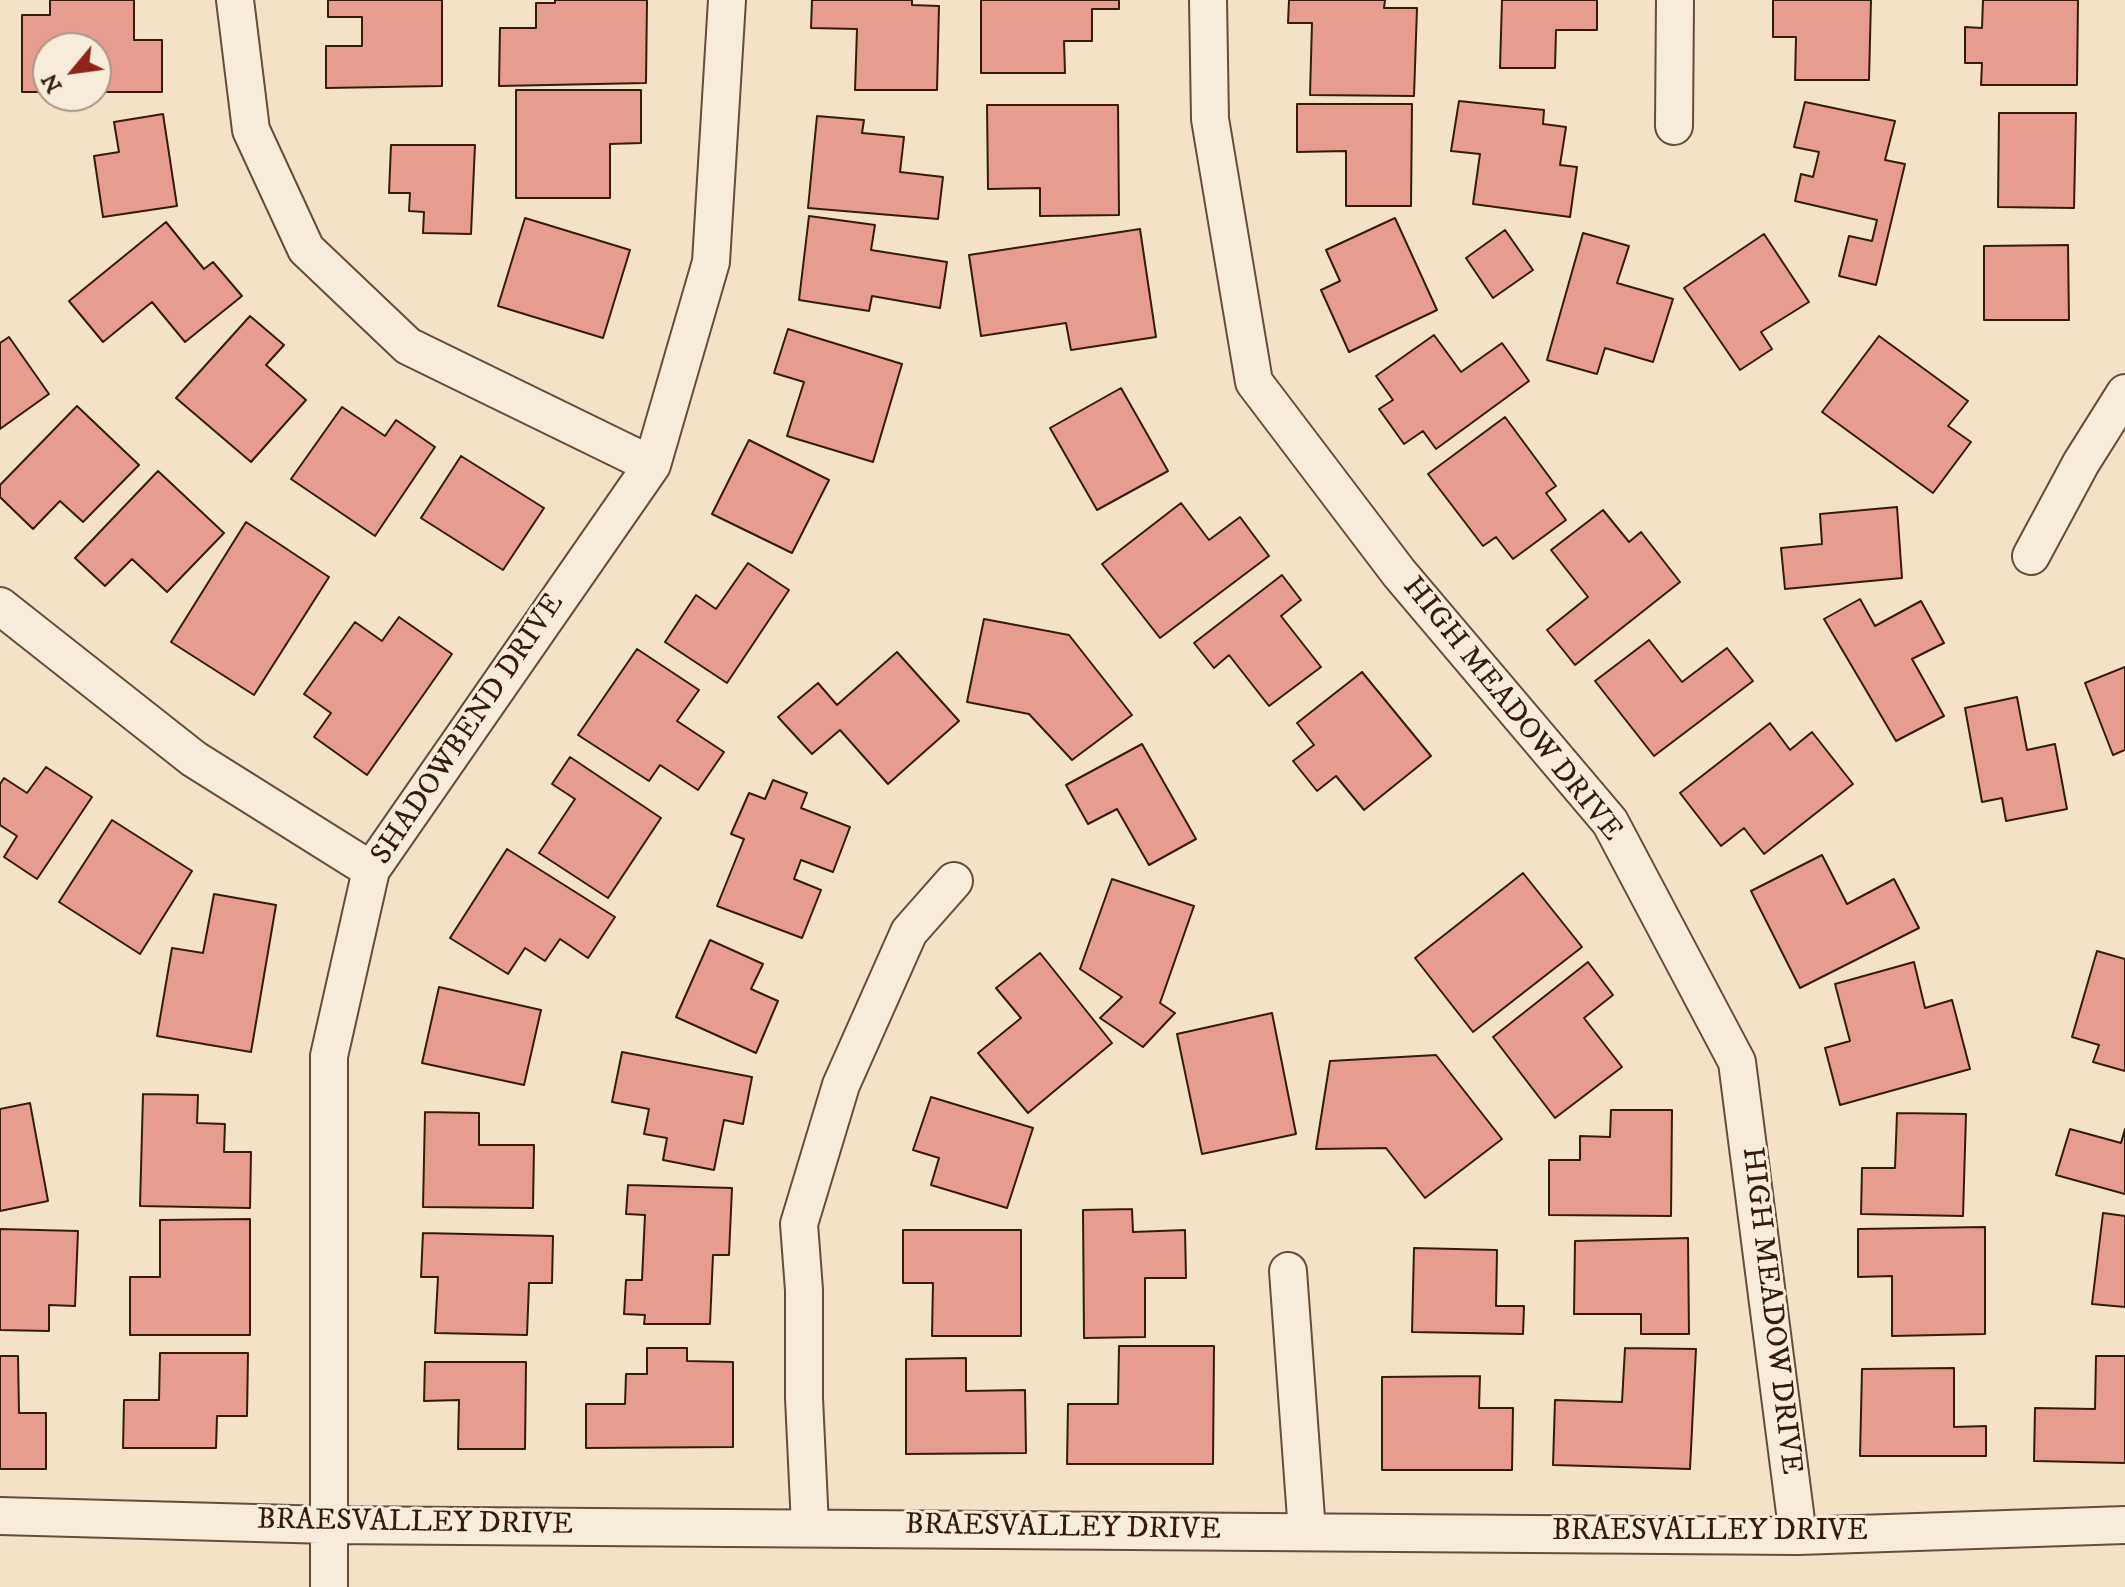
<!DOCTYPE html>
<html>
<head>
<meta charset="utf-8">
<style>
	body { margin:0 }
	#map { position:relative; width:2125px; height:1587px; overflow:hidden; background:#f3e2c8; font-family:"IM FELL DW Pica",serif }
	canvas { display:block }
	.north { position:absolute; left:32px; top:32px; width:80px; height:80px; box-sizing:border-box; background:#f7ecdb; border:2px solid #aa9888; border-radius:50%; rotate:241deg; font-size:22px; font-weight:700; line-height:32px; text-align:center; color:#361b0c }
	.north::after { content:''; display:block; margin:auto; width:28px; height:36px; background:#8f2418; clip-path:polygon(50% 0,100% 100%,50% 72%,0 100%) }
</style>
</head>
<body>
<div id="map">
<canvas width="2125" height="1587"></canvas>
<div class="north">N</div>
</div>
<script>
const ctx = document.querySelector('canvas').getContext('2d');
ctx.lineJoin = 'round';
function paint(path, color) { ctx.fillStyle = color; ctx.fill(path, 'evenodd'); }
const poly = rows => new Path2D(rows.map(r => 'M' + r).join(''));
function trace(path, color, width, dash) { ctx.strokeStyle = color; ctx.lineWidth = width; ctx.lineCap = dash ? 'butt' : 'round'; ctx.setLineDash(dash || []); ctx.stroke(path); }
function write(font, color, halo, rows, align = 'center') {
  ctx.font = font + ' "IM FELL DW Pica",serif'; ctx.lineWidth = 6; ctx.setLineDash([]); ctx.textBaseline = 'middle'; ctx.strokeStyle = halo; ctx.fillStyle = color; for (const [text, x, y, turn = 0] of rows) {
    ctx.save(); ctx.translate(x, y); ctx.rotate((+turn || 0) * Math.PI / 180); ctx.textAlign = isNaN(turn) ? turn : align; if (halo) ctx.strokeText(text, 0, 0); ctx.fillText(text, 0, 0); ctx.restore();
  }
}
const building = poly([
	[50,0,134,0,134,40,162,40,162,92,96,92,96,48,48,48,48,92,22,92,22,15,50,15,50,0],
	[328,0,442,0,442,86,326,88,326,46,362,46,362,17,328,17,328,0],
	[555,0,647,0,646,83,499,86,500,28,536,28,536,3,555,3,555,0],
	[812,0,912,0,912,5,939,6,937,90,855,90,857,29,811,28,812,0],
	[981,0,1119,0,1119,9,1092,9,1092,41,1064,41,1065,73,981,73,981,0],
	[1289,0,1385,0,1384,8,1417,8,1414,96,1310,95,1312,23,1288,23,1289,0],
	[1502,0,1597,0,1597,30,1556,30,1555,68,1500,68,1502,0],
	[1773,0,1871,0,1869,80,1795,80,1796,37,1773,37,1773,0],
	[1983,0,2078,0,2077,85,1981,85,1982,63,1965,63,1965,27,1982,28,1983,0],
	[516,90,641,90,641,143,610,144,610,198,516,198,516,90],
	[1459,101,1544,110,1543,124,1566,127,1560,165,1577,167,1570,217,1473,204,1480,154,1451,151,1459,101],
	[1805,102,1895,121,1885,160,1905,164,1876,285,1839,276,1849,236,1872,241,1877,220,1795,201,1801,174,1813,177,1819,152,1794,147,1805,102],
	[1297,104,1412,104,1411,206,1346,206,1346,151,1297,152,1297,104],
	[987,105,1118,105,1119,215,1040,216,1040,188,988,189,987,105],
	[1999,113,2076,113,2074,208,1998,207,1999,113],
	[163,114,177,206,103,217,94,156,119,152,114,122,163,114],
	[817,116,864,120,862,133,904,137,900,172,943,177,938,219,808,208,817,116],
	[391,145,475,145,471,234,423,233,424,212,409,211,410,193,389,193,391,145],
	[809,216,875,225,871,250,947,262,940,308,872,296,869,311,799,300,809,216],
	[525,218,630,250,603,338,498,306,525,218],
	[1395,218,1437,310,1349,352,1321,290,1340,281,1326,250,1395,218],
	[166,222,204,269,213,262,242,296,185,342,152,302,103,342,69,301,166,222],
	[1140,229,1156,337,1071,350,1066,323,981,336,969,255,1140,229],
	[1505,230,1533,270,1493,298,1466,258,1505,230],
	[1583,233,1629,246,1617,283,1673,299,1653,362,1605,348,1597,374,1547,360,1583,233],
	[1764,234,1809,302,1761,332,1772,349,1740,370,1684,288,1764,234],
	[2068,245,2069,320,1984,320,1984,246,2068,245],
	[250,316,284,345,266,365,306,400,251,462,176,398,250,316],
	[788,329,902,364,873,462,787,436,804,382,774,373,788,329],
	[1434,335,1461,372,1502,343,1529,381,1436,449,1423,431,1404,444,1379,409,1393,400,1376,376,1434,335],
	[1879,336,1968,401,1948,426,1971,442,1933,493,1822,412,1879,336],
	[9,337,49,394,0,429,0,343,9,337],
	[1121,388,1168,471,1097,510,1050,428,1121,388],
	[77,406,139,465,83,522,60,501,33,529,0,497,0,485,77,406],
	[342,407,385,436,396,420,435,447,375,536,291,479,342,407],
	[1505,417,1556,486,1546,493,1566,520,1513,559,1496,537,1483,546,1428,474,1505,417],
	[749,440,829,480,792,553,712,514,749,440],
	[461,456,544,508,503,570,421,518,461,456],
	[158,471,224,533,167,592,132,559,105,586,75,558,158,471],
	[1181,503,1209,540,1240,517,1269,556,1160,638,1102,564,1181,503],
	[1897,507,1902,578,1785,589,1781,548,1822,544,1820,514,1897,507],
	[1603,510,1629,542,1641,532,1680,582,1575,665,1547,630,1588,597,1551,550,1603,510],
	[246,522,329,577,254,695,171,642,246,522],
	[748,563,789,590,727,683,665,642,696,595,716,609,748,563],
	[1282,575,1301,600,1281,616,1321,667,1269,706,1229,655,1214,668,1194,643,1282,575],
	[1860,599,1875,626,1921,601,1944,643,1912,659,1944,716,1896,741,1824,619,1860,599],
	[399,617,452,654,367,775,314,737,331,713,304,694,355,622,382,641,399,617],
	[984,619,1069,635,1132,715,1072,760,1029,714,967,702,984,619],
	[1649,640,1682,682,1727,648,1753,681,1654,756,1595,681,1649,640],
	[637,649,699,690,677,721,724,752,698,790,660,765,649,781,578,735,637,649],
	[897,652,959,721,888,784,840,730,812,754,778,717,818,683,837,705,897,652],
	[2125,667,2125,750,2113,755,2085,683,2125,667],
	[1362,672,1431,756,1364,810,1336,776,1317,791,1293,761,1314,745,1297,723,1362,672],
	[2017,697,2027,750,2055,744,2067,809,2006,821,2002,798,1982,802,1965,708,2017,697],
	[1770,723,1790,750,1812,732,1853,784,1764,854,1744,828,1721,846,1680,793,1770,723],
	[1142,744,1196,839,1149,865,1117,809,1088,824,1066,785,1142,744],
	[570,757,661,818,608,898,539,853,575,799,552,784,570,757],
	[46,767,92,797,37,879,4,857,17,836,0,825,0,784,4,778,27,793,46,767],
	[773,780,807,793,801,808,850,827,833,872,801,860,794,879,821,890,802,938,717,906,744,839,731,834,749,793,765,799,773,780],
	[112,820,192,871,140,954,59,902,112,820],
	[507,849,615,917,588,958,560,939,545,961,525,948,508,974,450,938,507,849],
	[1822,855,1847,904,1894,879,1919,928,1800,988,1751,891,1822,855],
	[1523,873,1582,947,1473,1032,1415,958,1523,873],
	[1112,879,1194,906,1160,1003,1175,1013,1143,1047,1100,1018,1122,997,1080,969,1112,879],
	[214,894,276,905,251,1052,157,1036,172,948,203,953,214,894],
	[710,940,763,964,751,989,778,1001,756,1053,676,1017,710,940],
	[2097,951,2125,959,2125,1071,2093,1062,2099,1045,2072,1037,2097,951],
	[1040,953,1112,1043,1028,1113,978,1053,1021,1018,996,988,1040,953],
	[1588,962,1613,995,1584,1018,1622,1067,1555,1118,1493,1037,1588,962],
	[1914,962,1925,1008,1952,1000,1970,1069,1840,1105,1825,1048,1850,1041,1835,984,1914,962],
	[439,987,541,1010,524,1085,422,1063,439,987],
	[1272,1013,1296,1134,1202,1154,1177,1034,1272,1013],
	[622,1052,752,1077,743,1124,724,1120,714,1170,663,1160,667,1138,644,1134,649,1109,612,1102,622,1052],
	[1436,1055,1502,1139,1425,1198,1386,1148,1316,1149,1330,1061,1436,1055],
	[143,1094,198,1095,197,1123,225,1124,224,1152,251,1152,250,1208,140,1206,143,1094],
	[931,1097,1033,1128,1007,1208,931,1185,939,1158,913,1150,931,1097],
	[30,1103,48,1201,0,1211,0,1109,30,1103],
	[1611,1110,1672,1110,1671,1216,1549,1215,1549,1160,1580,1160,1580,1136,1610,1137,1611,1110],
	[425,1112,479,1113,479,1145,534,1145,533,1208,423,1207,425,1112],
	[1897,1113,1966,1114,1963,1216,1861,1214,1862,1168,1895,1168,1897,1113],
	[2070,1129,2121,1143,2125,1129,2125,1194,2056,1175,2070,1129],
	[628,1185,732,1188,729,1255,713,1255,710,1324,644,1324,645,1315,624,1314,626,1280,642,1280,645,1215,626,1214,628,1185],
	[1132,1209,1133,1232,1185,1230,1186,1278,1145,1278,1145,1337,1084,1338,1083,1210,1132,1209],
	[2103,1213,2125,1216,2125,1307,2092,1304,2103,1213],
	[250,1219,250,1335,130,1335,130,1277,160,1277,160,1220,250,1219],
	[1985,1227,1985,1334,1892,1336,1892,1276,1858,1277,1858,1229,1985,1227],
	[0,1229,78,1231,75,1306,49,1305,49,1331,0,1330,0,1229],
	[903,1230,1021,1230,1021,1336,932,1336,933,1283,903,1283,903,1230],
	[423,1233,553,1236,552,1283,529,1283,527,1335,435,1333,438,1277,421,1277,423,1233],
	[1688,1238,1689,1334,1641,1334,1641,1314,1574,1314,1575,1241,1688,1238],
	[1414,1248,1497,1250,1496,1306,1524,1306,1523,1334,1412,1332,1414,1248],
	[1119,1346,1214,1346,1213,1464,1067,1464,1068,1404,1118,1404,1119,1346],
	[647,1348,687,1348,687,1361,733,1362,733,1447,586,1448,586,1404,625,1404,626,1374,647,1374,647,1348],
	[1625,1348,1696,1349,1690,1469,1553,1465,1555,1400,1622,1402,1625,1348],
	[160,1353,248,1353,247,1416,217,1416,216,1448,123,1448,124,1400,159,1400,160,1353],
	[0,1356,18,1356,19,1413,46,1413,46,1469,0,1469,0,1356],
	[2096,1356,2125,1356,2125,1463,2034,1461,2035,1408,2095,1409,2096,1356],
	[966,1358,966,1391,1025,1390,1026,1453,906,1454,906,1359,966,1358],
	[425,1362,526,1362,525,1449,458,1449,459,1400,424,1401,425,1362],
	[1954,1368,1954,1427,1986,1426,1986,1456,1860,1456,1862,1369,1954,1368],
	[1480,1376,1479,1408,1513,1408,1512,1470,1382,1470,1382,1377,1480,1376]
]);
paint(building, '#e69d8f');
trace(building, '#361b0c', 2);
const street = poly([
	[235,0,251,130,306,249,408,346,652,465],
	[1208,0,1210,119,1254,382,1399,573,1610,822,1737,1062,1798,1536],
	[1674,126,1675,0],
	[2031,556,2081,463,2125,393],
	[0,606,194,759,371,870],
	[1288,1271,1307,1532],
	[0,1516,329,1525,1798,1536,2125,1525],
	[810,1526,804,1398,804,1290,799,1224,841,1085,909,932,954,881],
	[329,1587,329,1056,371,870,652,465,711,262,727,0]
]);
trace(street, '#654d3b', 40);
trace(street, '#f7ecdb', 36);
write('30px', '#361b0c', '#f7ecdb', [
	["HIGH MEADOW DRIVE",1511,710,51],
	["SHADOWBEND DRIVE",469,730,-56],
	["HIGH MEADOW DRIVE",1770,1311,83],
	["BRAESVALLEY DRIVE",415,1524,1],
	["BRAESVALLEY DRIVE",1063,1529,1],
	["BRAESVALLEY DRIVE",1710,1533]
]);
</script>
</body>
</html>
